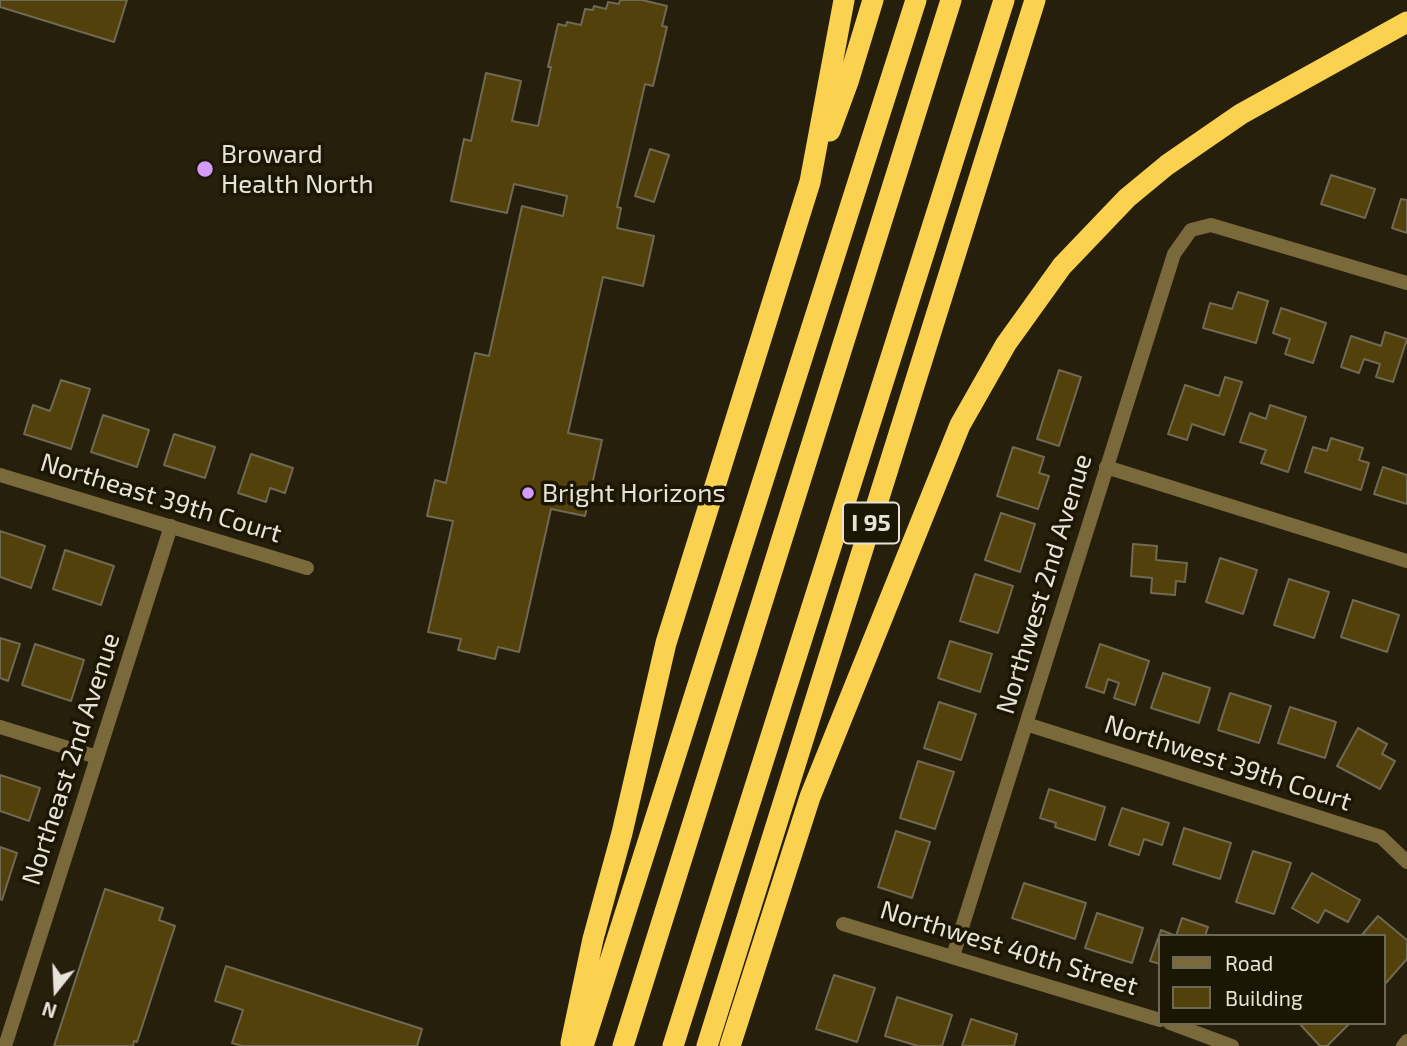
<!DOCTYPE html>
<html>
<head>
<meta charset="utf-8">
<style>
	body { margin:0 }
	#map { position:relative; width:1407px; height:1046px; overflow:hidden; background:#261f0c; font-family:"Exo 2",sans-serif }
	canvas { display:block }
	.legend { position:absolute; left:1158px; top:934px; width:228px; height:91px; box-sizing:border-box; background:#1c1604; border:2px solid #6e6859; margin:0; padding:9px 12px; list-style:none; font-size:21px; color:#e8e3d8 }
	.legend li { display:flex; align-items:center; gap:14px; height:35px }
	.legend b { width:35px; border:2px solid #6e6859 }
	.north { position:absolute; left:21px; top:955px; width:70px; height:70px; -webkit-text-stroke:5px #1c1604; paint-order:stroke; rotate:198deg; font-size:19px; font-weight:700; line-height:28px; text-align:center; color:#e8e3d8 }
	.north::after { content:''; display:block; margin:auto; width:24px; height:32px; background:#e8e3d8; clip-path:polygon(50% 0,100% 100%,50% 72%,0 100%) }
</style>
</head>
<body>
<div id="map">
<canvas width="1407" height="1046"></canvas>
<ul class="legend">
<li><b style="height:9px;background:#7a693b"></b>Road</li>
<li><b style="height:19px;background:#52410b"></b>Building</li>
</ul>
<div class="north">N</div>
</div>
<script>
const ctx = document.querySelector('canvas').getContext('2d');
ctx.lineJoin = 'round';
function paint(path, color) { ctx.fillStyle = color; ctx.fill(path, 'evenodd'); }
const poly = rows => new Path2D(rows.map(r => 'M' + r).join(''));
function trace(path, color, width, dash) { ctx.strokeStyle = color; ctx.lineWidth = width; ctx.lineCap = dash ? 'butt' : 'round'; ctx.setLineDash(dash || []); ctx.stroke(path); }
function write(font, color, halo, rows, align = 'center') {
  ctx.font = font + ' "Exo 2",sans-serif'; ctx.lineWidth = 7; ctx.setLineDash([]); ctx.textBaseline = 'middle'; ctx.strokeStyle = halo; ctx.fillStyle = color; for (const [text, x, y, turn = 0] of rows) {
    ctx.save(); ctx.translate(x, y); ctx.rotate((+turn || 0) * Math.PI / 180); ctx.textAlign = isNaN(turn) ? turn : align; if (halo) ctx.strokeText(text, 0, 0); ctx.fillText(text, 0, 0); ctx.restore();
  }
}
const building = poly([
	[0,0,127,0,114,42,0,7,0,0],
	[620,0,642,0,667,6,662,26,667,27,653,86,645,84,617,207,621,208,617,228,654,236,643,286,603,277,568,433,602,440,585,516,551,509,519,652,498,647,495,659,458,650,461,639,428,632,453,521,427,516,435,480,446,483,475,353,489,356,522,206,563,216,567,196,514,184,507,213,451,201,464,139,471,141,486,73,521,81,512,121,538,126,551,67,548,67,558,24,566,26,567,22,581,25,585,9,593,10,594,6,606,9,608,2,619,4,620,0],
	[650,149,669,155,654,202,635,196,650,149],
	[1331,175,1375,189,1365,218,1321,204,1331,175],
	[1401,199,1407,200,1407,233,1392,228,1401,199],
	[1238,292,1268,301,1256,343,1203,328,1210,303,1232,309,1238,292],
	[1281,308,1326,323,1313,363,1285,354,1290,339,1273,333,1281,308],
	[1385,332,1407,339,1393,382,1376,377,1380,364,1364,359,1359,373,1341,367,1351,336,1381,346,1385,332],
	[1059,370,1081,377,1059,446,1037,439,1059,370],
	[1225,377,1242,382,1224,435,1192,424,1187,440,1168,434,1185,385,1219,396,1225,377],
	[61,380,90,389,71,449,24,434,33,405,50,411,61,380],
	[1270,405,1306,417,1288,472,1261,463,1266,450,1240,442,1250,413,1266,419,1270,405],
	[103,415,149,430,137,467,91,452,103,415],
	[174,434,215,447,205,478,164,465,174,434],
	[1331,438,1363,448,1359,460,1369,463,1361,490,1305,472,1313,447,1327,451,1331,438],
	[1013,447,1044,457,1039,473,1049,476,1038,509,997,496,1013,447],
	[251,454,293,468,285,493,270,488,266,502,238,493,251,454],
	[1383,467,1407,475,1407,504,1374,494,1383,467],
	[1001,513,1035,524,1020,572,985,560,1001,513],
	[0,531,45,546,31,588,0,577,0,531],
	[1133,544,1157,546,1156,560,1187,563,1185,582,1176,581,1175,595,1151,593,1152,578,1131,576,1133,544],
	[65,550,114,566,101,605,53,589,65,550],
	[1220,558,1257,570,1243,614,1206,602,1220,558],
	[975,574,1013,586,998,633,960,621,975,574],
	[1289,579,1329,592,1314,638,1274,625,1289,579],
	[1353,600,1399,615,1387,652,1341,637,1353,600],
	[0,638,20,644,8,681,0,678,0,638],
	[950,641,992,654,980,692,938,678,950,641],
	[35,644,84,660,71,701,22,685,35,644],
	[1100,644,1149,661,1135,705,1114,698,1119,683,1108,679,1104,693,1086,687,1100,644],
	[1163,673,1210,688,1199,723,1151,708,1163,673],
	[1230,693,1271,706,1259,743,1218,730,1230,693],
	[939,702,976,714,961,760,924,748,939,702],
	[1290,707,1336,722,1325,758,1278,743,1290,707],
	[1358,728,1387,744,1382,754,1395,761,1380,789,1337,766,1358,728],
	[918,761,954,772,935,829,900,818,918,761],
	[0,775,40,788,29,821,0,811,0,775],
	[1049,789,1105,807,1095,840,1055,827,1056,823,1040,818,1049,789],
	[1122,808,1169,823,1162,845,1144,839,1139,855,1109,845,1122,808],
	[1184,828,1231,843,1220,879,1173,864,1184,828],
	[896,831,930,842,912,898,878,887,896,831],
	[0,847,17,853,2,900,0,899,0,847],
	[1253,851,1291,863,1274,914,1236,902,1253,851],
	[1312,873,1360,900,1348,922,1325,910,1318,923,1292,908,1312,873],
	[1024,883,1086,903,1075,939,1012,918,1024,883],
	[105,889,163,908,159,920,175,926,137,1042,134,1041,133,1046,54,1046,105,889],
	[1097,913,1143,928,1132,963,1085,948,1097,913],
	[1378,916,1407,940,1407,959,1384,985,1384,936,1361,936,1378,916],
	[1182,918,1208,927,1205,936,1160,936,1160,964,1150,961,1161,930,1176,936,1182,918],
	[226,966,422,1029,417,1046,242,1046,232,1043,243,1010,215,1001,226,966],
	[834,975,875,988,857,1042,816,1029,834,975],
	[897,997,952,1015,942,1046,918,1046,885,1036,897,997],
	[971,1019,1017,1034,1014,1046,962,1046,971,1019],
	[1299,1023,1350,1023,1327,1046,1320,1046,1299,1023]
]);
paint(building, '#52410b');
trace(building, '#706954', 2);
trace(poly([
	[1106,467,1407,561],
	[0,475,307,568],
	[1026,724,1381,837,1407,862],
	[0,727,97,757],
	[843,924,1160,1020],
	[953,956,1174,254,1191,230,1211,225,1407,283],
	[1170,1023,1232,1046],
	[5,1046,171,526],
	[1403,1046,1407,1041]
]), '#7a693b', 14);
trace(poly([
	[830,131,848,82,873,0],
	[571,1043,593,939,622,833,666,643,810,182,844,0],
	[583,1046,916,0],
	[623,1046,951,0],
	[673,1046,1004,0],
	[707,1046,1035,0],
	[730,1046,810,797,960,425,1006,344,1062,266,1127,198,1167,165,1241,114,1407,22]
]), '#fbd150', 21);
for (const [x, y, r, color] of [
	[205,169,9,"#d59bfb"],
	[528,493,7,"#d59bfb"]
]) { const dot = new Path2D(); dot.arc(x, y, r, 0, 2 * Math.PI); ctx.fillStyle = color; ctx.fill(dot); trace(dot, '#1c1604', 2.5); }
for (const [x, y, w] of [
	[871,523,56]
]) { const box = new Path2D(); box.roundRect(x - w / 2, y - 20.5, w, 41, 5); ctx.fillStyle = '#1c1604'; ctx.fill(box); trace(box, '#e8e3d8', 2); }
write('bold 24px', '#e8e3d8', null, [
	["I 95",871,523]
]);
write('26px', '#e8e3d8', '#1c1604', [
	["Broward",221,154],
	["Health North",221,184],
	["Bright Horizons",542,493]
], 'left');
write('26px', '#e8e3d8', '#1c1604', [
	["Northeast 39th Court",161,498,17],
	["Northwest 2nd Avenue",1044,584,-73],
	["Northeast 2nd Avenue",71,759,-72],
	["Northwest 39th Court",1228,763,18],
	["Northwest 40th Street",1009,948,17]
]);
</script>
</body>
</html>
